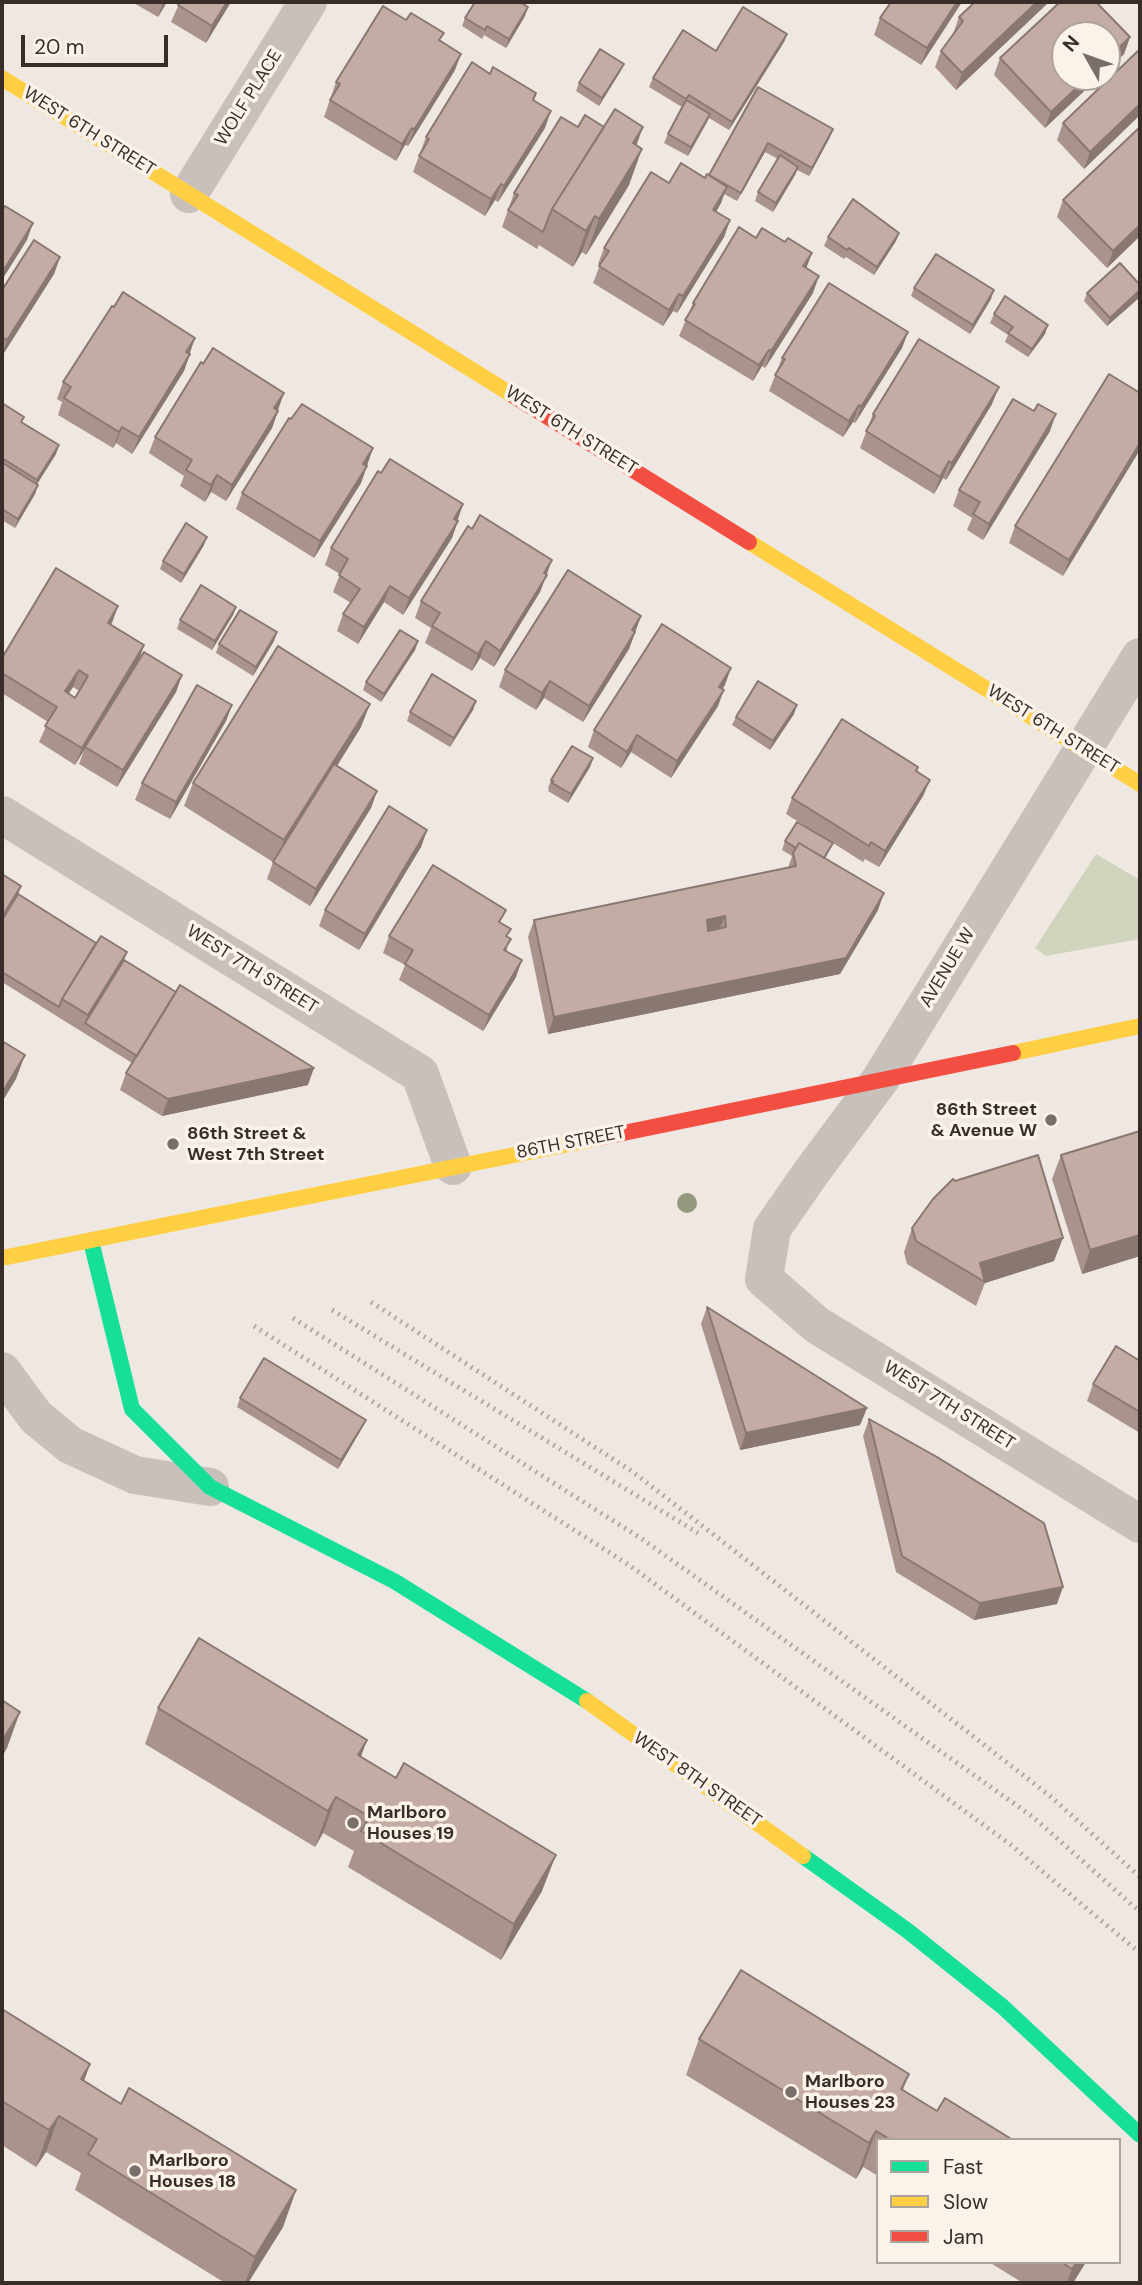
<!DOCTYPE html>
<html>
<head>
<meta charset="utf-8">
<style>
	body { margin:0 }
	#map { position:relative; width:1142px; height:2285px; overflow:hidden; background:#efe8e2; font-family:"DM Sans",sans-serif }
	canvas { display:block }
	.frame { position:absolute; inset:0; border:4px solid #392d29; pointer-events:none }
	.legend { position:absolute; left:876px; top:2138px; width:245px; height:126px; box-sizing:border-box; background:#fbf2ea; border:2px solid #ada39d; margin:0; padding:9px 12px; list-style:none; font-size:21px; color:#392d29 }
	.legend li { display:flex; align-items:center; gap:14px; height:35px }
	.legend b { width:35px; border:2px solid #ada39d }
	.north { position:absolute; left:1051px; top:21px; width:70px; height:70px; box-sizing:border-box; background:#fbf2ea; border:2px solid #ada39d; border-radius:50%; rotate:310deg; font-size:19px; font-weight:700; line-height:28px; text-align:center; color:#392d29 }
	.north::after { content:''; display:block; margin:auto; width:24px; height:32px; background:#796e6a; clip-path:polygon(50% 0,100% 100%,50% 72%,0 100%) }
	.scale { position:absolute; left:21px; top:35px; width:147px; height:32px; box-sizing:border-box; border:4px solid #392d29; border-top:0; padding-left:9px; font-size:21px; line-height:24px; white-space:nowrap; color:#392d29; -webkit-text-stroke:5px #fbf2ea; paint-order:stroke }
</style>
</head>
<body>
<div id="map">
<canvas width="1142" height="2285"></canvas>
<div class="frame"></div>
<ul class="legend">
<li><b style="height:9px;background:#16e098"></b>Fast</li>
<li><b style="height:9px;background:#ffcf43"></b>Slow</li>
<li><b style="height:9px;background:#f24e42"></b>Jam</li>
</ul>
<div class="north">N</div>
<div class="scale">20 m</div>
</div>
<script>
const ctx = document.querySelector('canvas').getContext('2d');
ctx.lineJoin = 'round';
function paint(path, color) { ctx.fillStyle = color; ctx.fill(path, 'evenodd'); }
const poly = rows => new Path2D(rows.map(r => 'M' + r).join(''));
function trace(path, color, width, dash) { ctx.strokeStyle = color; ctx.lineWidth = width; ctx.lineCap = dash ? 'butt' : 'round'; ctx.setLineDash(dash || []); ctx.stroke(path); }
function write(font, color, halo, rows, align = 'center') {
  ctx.font = font + ' "DM Sans",sans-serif'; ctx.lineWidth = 7; ctx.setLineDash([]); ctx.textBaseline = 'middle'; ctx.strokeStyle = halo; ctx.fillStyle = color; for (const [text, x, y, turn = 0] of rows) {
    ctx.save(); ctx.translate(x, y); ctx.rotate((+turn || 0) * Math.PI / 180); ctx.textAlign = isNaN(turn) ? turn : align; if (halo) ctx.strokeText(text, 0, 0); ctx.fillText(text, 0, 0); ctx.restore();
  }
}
paint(poly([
	[1096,854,1140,880,1140,939,1046,956,1035,948]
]), '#d1d4bc');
trace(poly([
	[189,194,308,2],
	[1140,657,880,1080,810,1174,772,1229,764,1279,817,1325,1140,1524],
	[2,815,420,1074,453,1166],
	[2,1371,36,1417,70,1445,135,1475,210,1487]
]), '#c8c0bb', 38);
trace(poly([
	[91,1241,132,1409,210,1487,394,1581,587,1701],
	[803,1856,908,1931,1003,2007,1140,2135]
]), '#16e098', 16);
trace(poly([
	[2,78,514,396],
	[749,542,1140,784],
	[1013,1053,1140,1026],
	[2,1258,599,1138],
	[587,1701,803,1856]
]), '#ffcf43', 16);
trace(poly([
	[514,396,749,542],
	[599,1138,1013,1053]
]), '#f24e42', 16);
trace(poly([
	[371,1302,633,1472,1050,1796,1140,1877],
	[332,1310,698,1533],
	[293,1318,642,1539,1033,1817,1140,1912],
	[254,1326,629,1565,1011,1845,1140,1953]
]), '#b0a9a5', 5, [2, 5]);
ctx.fillStyle = '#95997d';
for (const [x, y] of [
	[687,1203]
]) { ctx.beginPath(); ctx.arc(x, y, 10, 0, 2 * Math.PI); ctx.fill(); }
paint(poly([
	[132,2,167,2,158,17],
	[180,2,231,2,206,43,171,22],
	[962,2,921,65,874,35,880,18],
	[975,2,1049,2,956,90,935,67,941,51,953,34,959,17],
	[1060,2,1096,2,1130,37,1124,54,1107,70,1107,35,1065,35,1065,77,1099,77,1045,128,994,75,1000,58],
	[525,16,506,48,484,35,482,39,462,26,465,18],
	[787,34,784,42,729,130,709,118,688,156,664,143,668,134,682,107,649,87,653,78,716,51],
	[441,42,455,70,408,146,405,145,396,161,324,117,336,82],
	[1140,49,1140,115,1084,169,1057,140,1063,123],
	[620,72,599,106,576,91,579,83],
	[758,87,830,137,809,176,797,170,795,175,773,212,755,201,758,192,778,159,765,152,737,201,724,194,721,203,716,212,730,220,724,237,677,313,673,311,663,326,593,283,600,265,598,264,604,248,669,183,705,178,709,175],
	[534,101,545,128,498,202,495,200,485,216,413,172,426,137],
	[578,127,637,145,629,185,586,255,582,252,573,267,539,245,537,249,502,227,514,193],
	[1063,200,1140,236,1107,268,1057,217],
	[899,233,896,241,874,275,846,257,844,259,824,246,828,237],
	[756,238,785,242,812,253,806,268,813,293,765,368,762,366,753,381,679,336,693,303],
	[60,257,54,274,2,356,2,290],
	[914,288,991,299,970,334,911,296],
	[1087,293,1140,297,1107,326,1084,301],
	[994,314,1045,334,1028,357,1005,342,1008,335,990,323],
	[908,332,902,348,855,423,853,422,843,437,769,391,782,358],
	[195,338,184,371,132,454,116,443,113,448,58,415,62,402,57,399,63,382],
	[1140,393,1063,576,1009,543,1015,526],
	[2,403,56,454,37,484,38,485,35,494,15,528,2,520],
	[992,404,946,480,943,478,934,494,860,448,873,414],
	[277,410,278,411,272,428,226,501,211,492,205,502,180,486,184,476,149,453,155,437],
	[1034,411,1050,431,983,540,967,530,972,518,953,506,959,490],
	[291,419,373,448,361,483,314,558,236,509,242,493],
	[381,473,463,504,452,538,403,615,384,602,358,644,337,631,343,614,351,603,333,592,340,574,325,565,331,548],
	[472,529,552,560,540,592,494,667,480,658,472,671,425,643,431,628,415,618,421,601],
	[204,545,181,583,160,569,163,561],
	[236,607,233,615,212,650,177,629,180,620],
	[641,616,629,649,583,722,544,698,536,710,499,687,505,670],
	[277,632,274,641,253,676,216,653,219,644],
	[418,641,415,650,381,702,363,690,366,682],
	[144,645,139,660,182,675,176,692,117,787,79,764,84,750,75,765,39,742,48,722,2,693,2,658],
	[73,687,79,691,75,698,68,694],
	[725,685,722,689,718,706,671,778,631,752,621,768,588,747,594,730],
	[476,701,473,710,450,747,407,721,410,712],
	[232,705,226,721,170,819,135,800,142,783],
	[794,714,770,750,732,725,736,717],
	[361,727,337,766,377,791,371,808,310,906,267,879,273,862,184,806,193,783],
	[593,758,590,767,568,803,548,791,549,789,548,788,551,780],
	[916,771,930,780,923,796,879,867,865,859,863,862,833,843,825,859,878,910,840,974,548,1034,528,937,534,920,788,868,792,856,782,850,785,841,821,836,786,814,792,798],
	[427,830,421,847,359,950,319,926,325,910],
	[2,874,21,886,18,894,96,943,127,952,124,960,308,1085,162,1116,120,1090,126,1073,132,1063,2,982],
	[501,923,508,937,507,951,516,977,483,1031,399,980,405,965,383,953,389,936],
	[1140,1131,1140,1256,1082,1274,1052,1179,1061,1155],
	[912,1228,1054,1261,985,1283,976,1306,907,1264,904,1252],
	[707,1307,867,1408,860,1425,740,1450,701,1324],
	[1140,1361,1140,1433,1087,1401,1093,1384],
	[240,1398,362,1428,338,1469,237,1407],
	[869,1419,1057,1604,974,1620,896,1572,863,1436],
	[158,1708,361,1757,542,1891,501,1960,348,1867,354,1851,323,1833,315,1847,145,1744],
	[2,2009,90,2064,84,2081,121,2104,296,2190,283,2227,248,2283,225,2283,75,2190,81,2173,46,2152,36,2167,2,2145],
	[699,2039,909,2074,903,2090,937,2111,1013,2140,878,2140,878,2176,863,2167,856,2179,686,2075],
	[989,2262,1086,2262,1073,2283,1023,2283]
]), '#a9938c');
paint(poly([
	[163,2,167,2,158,17],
	[227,2,231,2,206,43,212,26],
	[957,2,962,2,921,65,927,48],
	[1037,2,1049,2,956,90,962,73],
	[528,7,525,16,506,48,509,39],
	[787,34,784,42,729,130,732,122],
	[1130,37,1124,54,1107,70,1107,59],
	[461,54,455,70,408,146,414,130],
	[624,64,620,72,599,106,602,98],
	[1088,77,1099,77,1045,128,1051,112],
	[1140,104,1140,115,1084,169,1090,152],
	[551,111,545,128,498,202,504,186],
	[710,114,707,122,688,156,691,147],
	[643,127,630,163,633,143],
	[412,128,405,145,396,161,402,144],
	[833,129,830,137,809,176,812,168],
	[768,143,765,152,737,201,741,193],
	[642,149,629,185,586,255,599,219],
	[798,167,795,175,773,212,776,203],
	[501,184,495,200,485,216,491,199],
	[727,187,721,203,707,227,713,210],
	[595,216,582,252,573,267,586,231],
	[730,220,724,237,677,313,683,296],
	[33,223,27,240,2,280,2,273],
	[1140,225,1140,236,1107,268,1113,251],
	[899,233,896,241,874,275,877,267],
	[812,253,806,269,803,266],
	[60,257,54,274,2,356,7,340],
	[819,276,813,293,765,368,771,351],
	[994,290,991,299,970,334,973,325],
	[1140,290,1140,297,1107,326,1110,318],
	[679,294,673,311,663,326,669,310],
	[1048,325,1045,334,1028,357,1032,349],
	[908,332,902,348,855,423,861,407],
	[195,338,189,354,186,352],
	[769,350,762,366,753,381,759,365],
	[190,354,184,371,132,454,139,437],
	[999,387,992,404,946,480,952,463],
	[284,393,278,410,268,425,274,408],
	[859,405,853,422,843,437,849,421],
	[278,411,272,428,226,501,232,485],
	[1056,414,1050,431,983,540,989,524],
	[122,427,116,443,113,448,119,432],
	[1140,443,1140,450,1063,576,1069,560],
	[59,445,56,454,34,489,37,480],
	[373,448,367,465,357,481,363,464],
	[949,461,943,478,934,494,940,477],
	[367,466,361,483,314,558,320,541],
	[217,475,211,492,205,502,211,485],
	[38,485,35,494,15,528,18,519],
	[463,504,457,521,454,519],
	[458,521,452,538,403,615,409,598],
	[207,537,204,545,181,583,184,574],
	[552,560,540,592,494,667,500,651],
	[390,586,384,602,358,644,364,627],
	[118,606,112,623,102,639,108,623],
	[236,607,233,615,212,650,215,641],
	[641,616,629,649,583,722,589,706],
	[277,632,274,641,253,676,256,667],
	[418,641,415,650,381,702,384,694],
	[486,641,480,658,472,671,478,654],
	[144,645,138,662,75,765,82,748],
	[731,668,725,685,713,704,719,687],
	[79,670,73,687,59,708,65,691],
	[182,675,176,692,117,787,123,770],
	[550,681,544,698,536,710,542,693],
	[724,690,718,706,671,778,677,761],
	[476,701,473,710,450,747,454,738],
	[370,704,361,727,276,864,284,840],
	[232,705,226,721,170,819,176,802],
	[797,705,794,714,770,750,773,741],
	[637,735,631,752,621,768,627,752],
	[593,758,590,767,568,803,571,794],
	[930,780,923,796,879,867,885,851],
	[377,791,371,808,310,906,316,889],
	[427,830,421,847,359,950,365,934],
	[21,886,15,903,2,924,2,917],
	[884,893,878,910,840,974,548,1034,554,1017],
	[725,916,718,933,701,937,707,920],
	[127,952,121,969,85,1023,88,1015],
	[522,960,516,977,483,1031,489,1015],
	[25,1055,16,1079,2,1102,2,1093],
	[314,1068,308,1085,162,1116,168,1099],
	[1140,1235,1140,1256,1082,1274,1090,1250],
	[1063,1238,1054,1261,985,1283,980,1263],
	[867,1408,860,1425,740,1450,746,1433],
	[366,1420,362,1428,338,1469,341,1460],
	[1063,1587,1057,1604,974,1620,980,1603],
	[20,1712,7,1748,2,1757,2,1741],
	[367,1740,354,1776,358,1755],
	[336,1797,323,1833,315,1847,328,1811],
	[556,1855,542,1891,501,1960,514,1924],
	[90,2064,77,2100,81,2079],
	[59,2116,46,2152,36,2167,49,2130],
	[876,2131,863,2167,856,2179,869,2143],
	[296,2190,283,2227,248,2283,245,2283,255,2257],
	[1077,2262,1086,2262,1073,2283,1067,2283,1072,2269]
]), '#897872');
const building = poly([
	[180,2,227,2,212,26,178,5,180,2],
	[475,2,520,2,528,7,509,39,487,26,485,30,465,18,475,2],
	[891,2,957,2,927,48,880,18,891,2],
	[975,2,1037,2,962,73,941,51,963,21,959,17,975,2],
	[1060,2,1096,2,1130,37,1107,59,1107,35,1065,35,1065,77,1088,77,1051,112,1000,58,1060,2],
	[383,6,406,20,411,13,444,33,439,40,461,54,414,130,412,128,402,144,330,100,340,84,336,82,383,6],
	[743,7,787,34,732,122,689,95,686,99,653,78,683,30,716,51,743,7],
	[600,49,624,64,602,98,579,83,600,49],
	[1140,49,1140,104,1090,152,1063,123,1140,49],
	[472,62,490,74,493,67,536,93,533,100,551,111,504,186,501,184,491,199,419,156,429,139,426,137,472,62],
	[758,87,833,129,812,168,768,143,741,193,709,175,758,87],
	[686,100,710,114,691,147,668,134,686,100],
	[615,109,643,127,633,143,642,149,599,219,595,216,586,231,552,209,615,109],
	[585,115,604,127,552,209,543,232,508,210,518,195,514,193,561,117,578,127,585,115],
	[1140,127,1140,225,1113,251,1063,200,1140,127],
	[780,155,798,167,776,203,758,192,780,155],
	[681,163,705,178,707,174,727,187,713,210,730,220,683,296,679,294,669,310,599,266,609,251,604,248,651,172,669,183,681,163],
	[853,199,899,233,877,267,849,248,847,250,828,237,853,199],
	[5,206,33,223,2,273,2,211,5,206],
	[739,227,756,238,762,228,785,242,788,238,812,253,803,266,819,276,771,351,769,350,759,365,685,320,695,304,693,303,739,227],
	[34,240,60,257,7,340,2,337,2,290,34,240],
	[936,254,994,290,973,325,914,288,936,254],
	[1120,263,1140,285,1140,290,1110,318,1087,293,1120,263],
	[829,283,908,332,861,407,859,405,849,421,775,375,785,359,782,358,829,283],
	[123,292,195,338,186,352,190,354,139,437,122,427,119,432,64,398,71,387,63,382,112,306,114,307,123,292],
	[1005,296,1048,325,1032,349,1008,333,1013,327,994,314,1005,296],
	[919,339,999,387,952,463,949,461,940,477,866,431,875,416,873,414,919,339],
	[213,348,284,393,274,408,278,411,232,485,217,475,211,485,186,470,192,460,155,437,201,362,203,364,213,348],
	[1109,374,1140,393,1140,443,1069,560,1015,526,1109,374],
	[1013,399,1034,411,1038,404,1056,414,989,524,973,514,980,502,959,490,1013,399],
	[2,403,24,417,21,422,59,445,37,480,2,458,2,403],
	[302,404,373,448,363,464,367,466,320,541,242,493,289,418,291,419,302,404],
	[390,459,463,504,454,519,458,521,409,598,390,586,364,627,343,614,360,589,339,575,348,559,331,548,378,471,381,473,390,459],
	[3,463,38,485,18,519,2,509,2,466,3,463],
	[480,515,552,560,544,573,547,575,500,651,486,641,478,654,432,626,440,613,421,601,468,526,472,529,480,515],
	[186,523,207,537,184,574,163,561,186,523],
	[56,568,118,606,108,623,144,645,82,748,45,726,57,707,2,673,2,658,56,568],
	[79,670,88,676,75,698,65,691,79,670],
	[568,570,641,616,632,630,635,632,589,706,550,681,542,693,505,670,568,570],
	[201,585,236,607,215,641,180,620,201,585],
	[240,610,277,632,256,667,219,644,240,610],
	[662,624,731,668,719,687,724,690,677,761,637,735,627,752,594,730,662,624],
	[400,630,418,641,384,694,366,682,400,630],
	[278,646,370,704,284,840,193,783,278,646],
	[144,652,182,675,123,770,85,747,144,652],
	[432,674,476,701,454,738,410,712,432,674],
	[758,681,797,705,773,741,736,717,758,681],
	[197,685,232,705,176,802,142,783,197,685],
	[842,719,918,767,916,771,930,780,885,851,871,842,869,846,792,798,842,719],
	[572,746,593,758,571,794,552,783,553,781,551,780,572,746],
	[334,764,377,791,316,889,273,862,334,764],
	[389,806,427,830,365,934,325,910,389,806],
	[797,822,833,843,824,858,799,843,796,848,785,841,797,822],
	[799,843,884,893,846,958,554,1017,534,920,796,866,793,853,799,843],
	[725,916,726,927,708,931,707,920,725,916],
	[433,865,506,910,499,922,511,929,506,936,511,939,504,950,522,960,489,1015,405,964,413,950,389,936,433,865],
	[2,874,21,886,2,917,2,874],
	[18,894,96,943,62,999,59,1007,2,972,2,920,18,894],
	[101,936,127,952,88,1015,62,999,101,936],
	[124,960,176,992,137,1056,85,1023,124,960],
	[180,985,314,1068,168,1099,126,1073,180,985],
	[2,1041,25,1055,2,1093,2,1041],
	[1140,1131,1140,1235,1090,1250,1061,1155,1140,1131],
	[1038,1155,1063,1238,980,1263,985,1282,916,1241,912,1228,933,1199,953,1179,955,1181,1038,1155],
	[707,1307,867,1408,746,1433,707,1307],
	[1116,1346,1140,1361,1140,1412,1093,1384,1116,1346],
	[264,1358,366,1420,341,1460,240,1398,264,1358],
	[869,1419,937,1457,1044,1523,1063,1587,980,1603,902,1556,869,1419],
	[199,1638,367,1740,358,1755,396,1778,404,1763,556,1855,514,1924,361,1831,370,1817,336,1797,328,1811,158,1708,199,1638],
	[2,1700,20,1712,2,1741,2,1700],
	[741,1970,909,2074,901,2089,937,2111,945,2098,1013,2140,891,2140,876,2131,869,2143,699,2039,741,1970],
	[2,2009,90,2064,81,2079,121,2104,129,2088,296,2190,255,2257,88,2154,97,2139,59,2116,49,2130,2,2101,2,2009],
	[1061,2262,1077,2262,1072,2269,1061,2262]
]);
paint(building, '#c4aba3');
trace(building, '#897872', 2);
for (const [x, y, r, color] of [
	[1051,1120,7,"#796e6a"],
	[173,1144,7,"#796e6a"],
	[353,1823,7,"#796e6a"],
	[791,2092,7,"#796e6a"],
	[135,2171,7,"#796e6a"]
]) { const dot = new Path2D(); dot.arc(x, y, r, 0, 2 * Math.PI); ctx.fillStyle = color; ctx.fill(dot); trace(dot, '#fbf2ea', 2.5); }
write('18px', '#392d29', '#fbf2ea', [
	["WOLF PLACE",249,98,-58],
	["WEST 6TH STREET",89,132,32],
	["WEST 6TH STREET",571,431,32],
	["WEST 6TH STREET",1053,730,32],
	["AVENUE W",948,968,-59],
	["WEST 7TH STREET",252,970,32],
	["86TH STREET",571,1143,-11],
	["WEST 7TH STREET",949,1406,32],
	["WEST 8TH STREET",697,1780,35]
]);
write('bold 18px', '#392d29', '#fbf2ea', [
	["86th Street",1037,1110,"right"],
	["& Avenue W",1037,1131,"right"],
	["86th Street &",187,1134],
	["West 7th Street",187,1155],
	["Marlboro",367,1813],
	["Houses 19",367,1834],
	["Marlboro",805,2082],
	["Houses 23",805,2103],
	["Marlboro",149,2161],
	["Houses 18",149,2182]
], 'left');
</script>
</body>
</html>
